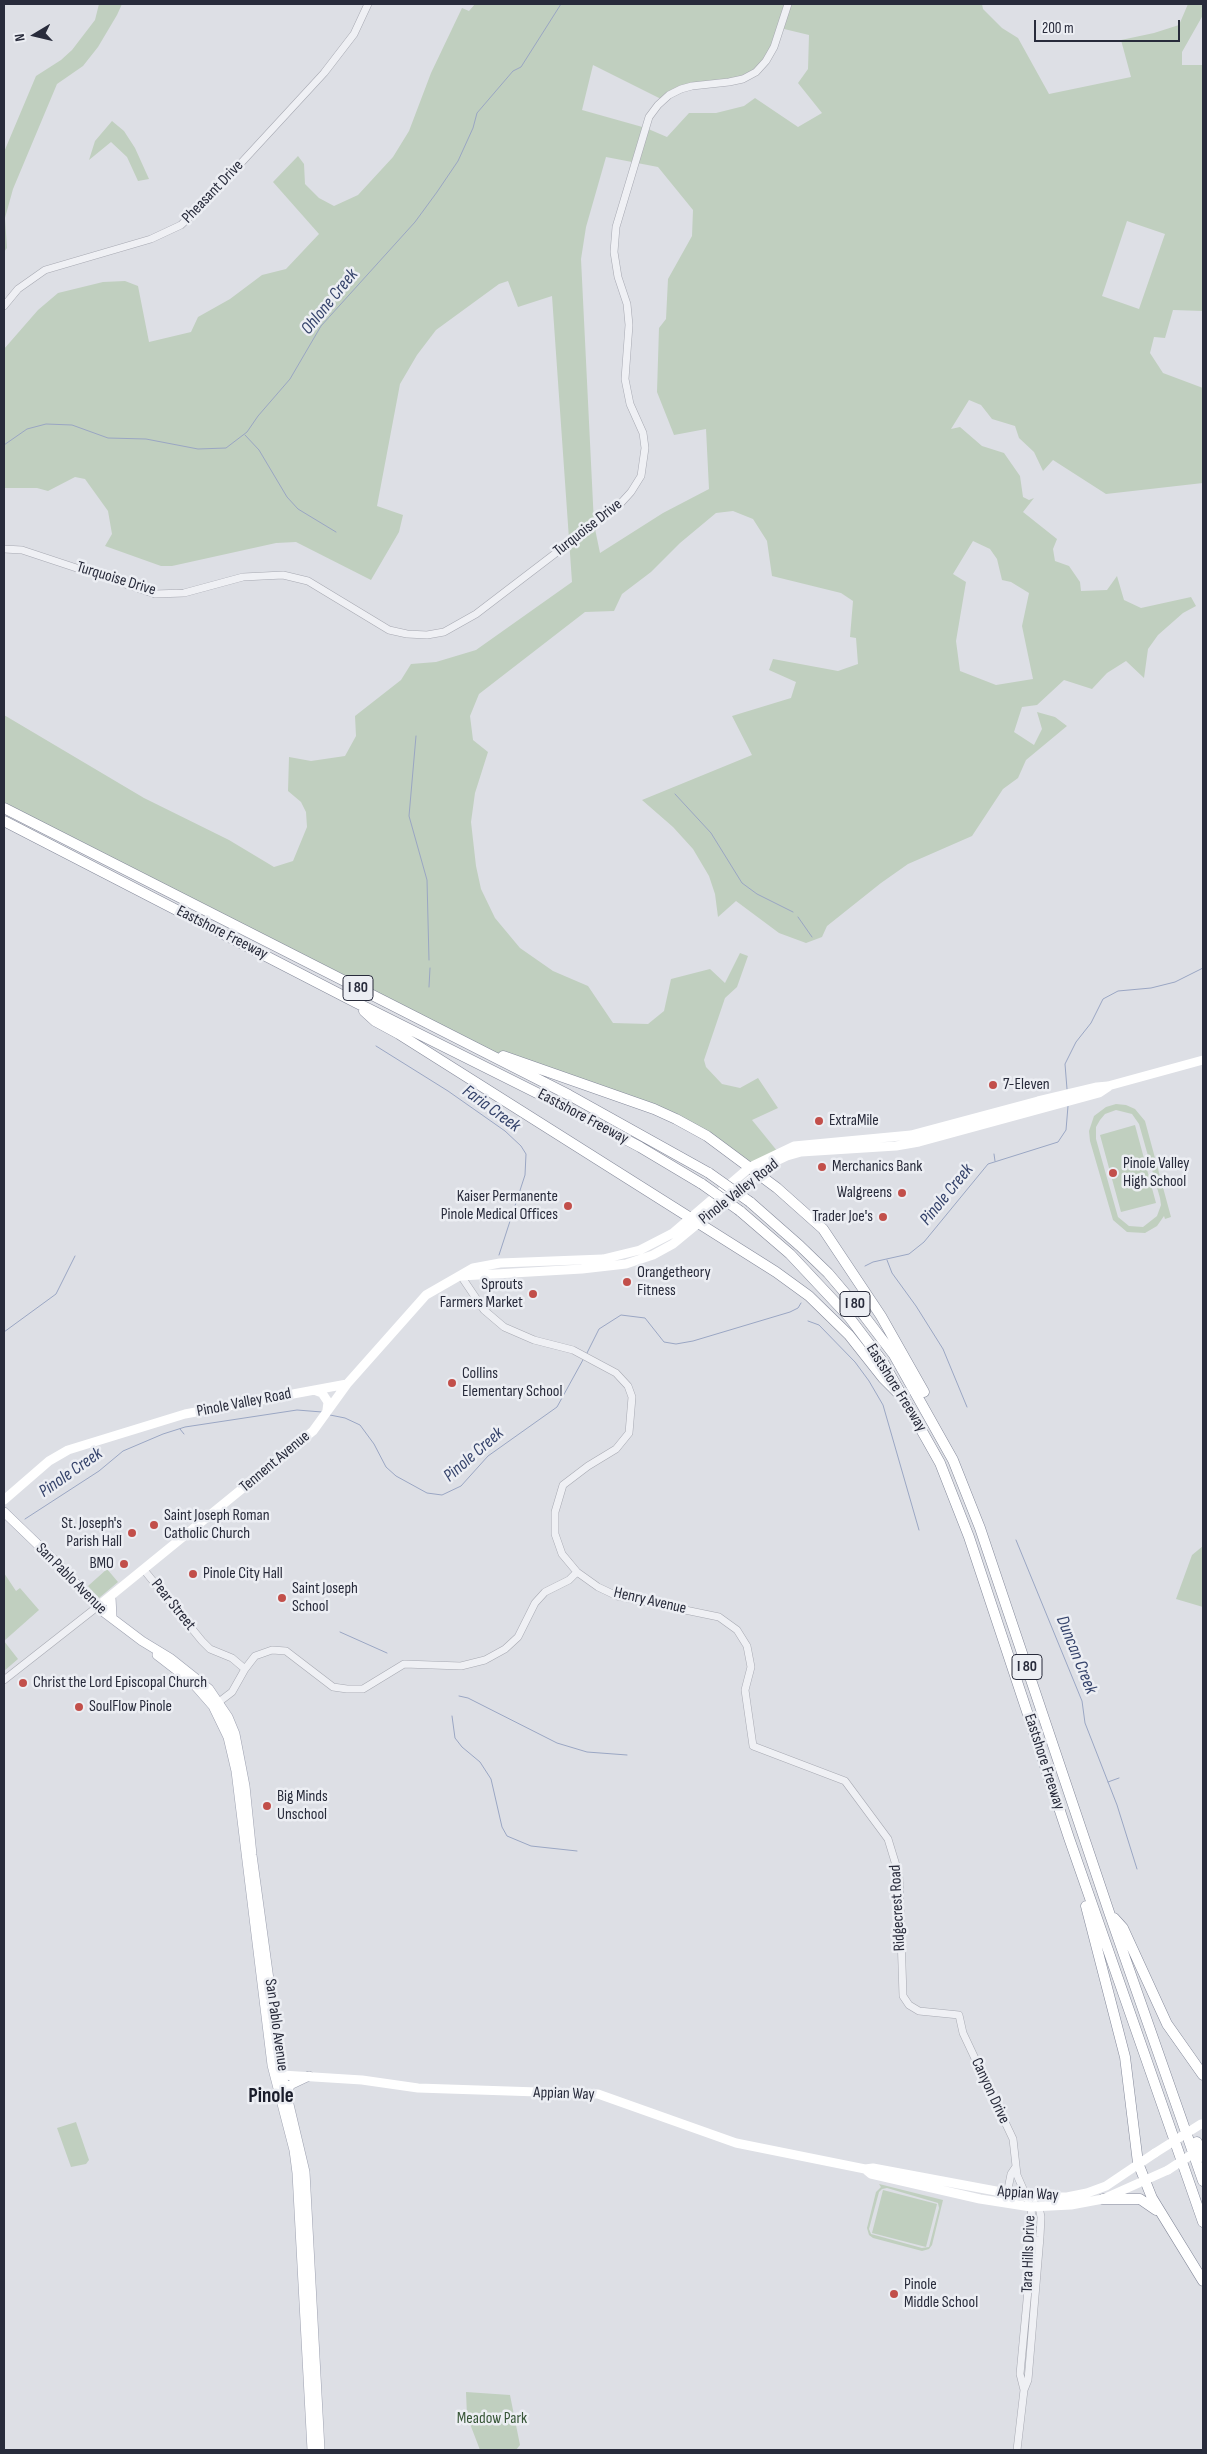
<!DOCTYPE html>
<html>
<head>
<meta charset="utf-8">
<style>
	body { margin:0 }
	#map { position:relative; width:1207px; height:2454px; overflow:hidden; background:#dddfe5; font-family:"Sofia Sans Condensed",sans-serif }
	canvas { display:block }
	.frame { position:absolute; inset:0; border:5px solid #282b3b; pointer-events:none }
	.north { position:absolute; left:10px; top:10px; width:50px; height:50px; -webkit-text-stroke:4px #eceef3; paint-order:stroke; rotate:261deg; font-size:14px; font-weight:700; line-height:20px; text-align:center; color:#282b3b }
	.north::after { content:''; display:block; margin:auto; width:18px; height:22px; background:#282b3b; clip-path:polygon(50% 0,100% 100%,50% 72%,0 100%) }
	.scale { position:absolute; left:1034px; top:20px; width:146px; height:22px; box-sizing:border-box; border:2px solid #282b3b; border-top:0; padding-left:6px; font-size:15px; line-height:18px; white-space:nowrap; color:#282b3b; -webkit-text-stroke:4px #eceef3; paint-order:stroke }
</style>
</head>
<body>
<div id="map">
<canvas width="1207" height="2454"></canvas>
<div class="frame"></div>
<div class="north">N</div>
<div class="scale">200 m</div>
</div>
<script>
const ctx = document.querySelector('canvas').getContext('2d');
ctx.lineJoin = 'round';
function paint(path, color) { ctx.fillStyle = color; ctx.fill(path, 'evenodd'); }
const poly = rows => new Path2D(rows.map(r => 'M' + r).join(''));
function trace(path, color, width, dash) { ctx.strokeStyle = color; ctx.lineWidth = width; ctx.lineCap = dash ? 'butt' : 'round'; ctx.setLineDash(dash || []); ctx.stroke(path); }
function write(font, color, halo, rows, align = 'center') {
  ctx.font = font + ' "Sofia Sans Condensed",sans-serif'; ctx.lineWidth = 5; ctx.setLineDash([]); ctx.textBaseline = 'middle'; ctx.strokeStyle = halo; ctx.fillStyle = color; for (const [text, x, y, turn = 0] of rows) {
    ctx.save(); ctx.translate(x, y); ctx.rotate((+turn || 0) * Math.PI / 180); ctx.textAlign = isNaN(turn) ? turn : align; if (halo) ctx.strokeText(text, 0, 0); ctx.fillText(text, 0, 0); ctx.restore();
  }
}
paint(poly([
	[99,4,122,4,117,15,98,47,83,66,57,84,13,189,5,218,7,248,4,252,4,152,36,76,61,60,72,50,95,20],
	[475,4,982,4,983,9,1002,28,1018,38,1049,94,1131,77,1121,40,1154,33,1179,25,1188,4,1203,4,1203,15,1182,52,1182,65,1203,65,1203,311,1173,310,1165,338,1154,337,1150,353,1163,373,1203,388,1203,483,1106,494,1053,460,1043,471,1034,452,1019,438,1015,426,992,419,981,405,969,400,951,429,960,427,982,446,1004,453,1020,476,1023,497,1029,500,1034,498,1023,512,1057,539,1053,549,1055,561,1069,566,1080,582,1081,591,1107,590,1117,576,1124,600,1141,608,1191,597,1196,606,1183,613,1158,635,1148,649,1144,678,1126,661,1107,673,1092,689,1064,680,1037,705,1022,707,1014,732,1034,745,1042,729,1037,712,1055,717,1067,726,1026,760,1018,778,1003,789,972,836,908,864,881,883,827,926,822,937,806,943,779,933,736,901,718,917,715,894,709,876,693,849,673,827,642,800,752,755,732,716,791,698,796,682,769,670,773,659,838,671,858,664,856,638,850,637,853,601,841,593,772,576,767,541,753,519,733,511,716,513,680,543,651,572,622,594,614,611,585,612,479,694,470,716,473,740,488,752,475,793,471,822,476,866,481,889,495,918,520,948,553,971,588,986,613,1023,648,1024,664,1011,671,979,710,969,725,983,740,953,748,956,737,987,725,998,704,1060,706,1067,722,1084,740,1088,758,1078,778,1108,752,1120,778,1152,750,1167,676,1119,534,1068,440,1030,4,808,4,715,144,798,229,840,274,867,293,861,307,827,306,812,301,802,288,791,289,757,311,761,345,756,356,736,355,716,401,680,411,664,436,662,476,650,572,582,552,296,518,307,508,281,499,284,436,330,417,355,400,384,377,506,403,515,399,532,371,580,296,542,276,543,172,566,161,566,105,546,112,534,108,511,85,479,75,477,48,491,37,488,4,488,4,349,38,310,58,293,103,282,125,281,138,286,149,342,191,332,198,317,230,299,262,275,286,269,319,234,273,182,298,156,304,164,305,184,319,198,334,206,358,195,393,157,409,131,431,73,462,8,469,11],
	[780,28,809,35,808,69,798,83,822,113,798,127,755,98,744,106,716,113,689,113,667,137,646,128,582,110,593,65,663,100,692,86,743,79,766,61],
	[606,157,658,167,693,210,692,236,668,279,666,319,659,328,657,392,674,435,706,429,709,489,663,513,600,553,594,524,581,259,586,227],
	[1127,221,1165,234,1139,309,1102,296],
	[973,541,990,549,997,559,1002,580,1011,582,1029,593,1022,626,1033,679,996,685,960,671,956,641,966,582,953,574],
	[112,121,124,131,135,148,149,179,138,181,127,157,111,142,89,160,95,141],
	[1116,1104,1126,1105,1135,1109,1145,1121,1171,1217,1165,1219,1164,1216,1157,1226,1145,1233,1127,1232,1113,1220,1090,1141,1089,1131,1094,1116,1106,1107],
	[1116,1110,1132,1114,1139,1124,1160,1198,1161,1205,1157,1216,1143,1227,1129,1226,1118,1217,1096,1139,1096,1127,1100,1120,1105,1114],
	[1135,1125,1156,1203,1121,1212,1100,1135],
	[1203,1546,1203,1607,1176,1599,1192,1555],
	[107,1569,118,1582,99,1598,88,1586],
	[4,1573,16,1591,20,1588,39,1610,4,1641,18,1659,4,1671],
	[76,2122,89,2160,86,2164,71,2167,57,2128],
	[879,2184,943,2200,932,2245,929,2249,922,2251,873,2238,869,2235,867,2228,876,2192,881,2187],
	[887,2188,938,2203,939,2208,929,2247,922,2248,871,2234,869,2229,879,2192,882,2189],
	[883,2190,937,2204,926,2247,872,2233],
	[466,2392,510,2395,520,2445,516,2450,480,2450,467,2416]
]), '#c0cfbf');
trace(poly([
	[245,435,259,450,287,497,298,509,336,532],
	[4,445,27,429,46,424,72,425,108,438,146,439,198,449,226,448,247,432,258,416,290,379,321,326,415,222,437,192,458,161,473,128,477,113,513,71,521,67,561,4],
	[416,736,409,816,427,880,429,960],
	[675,794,711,833,742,883,757,894,793,912],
	[798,917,812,937],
	[429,987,430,968],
	[376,1046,448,1091,505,1131,521,1146,526,1154,525,1175,499,1255],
	[1067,1089,1065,1064,1076,1042,1091,1023,1103,999,1118,991,1151,988,1175,982,1203,968],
	[994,1154,995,1161],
	[887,1260,892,1273,916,1306,943,1349,967,1407],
	[865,1266,873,1262,909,1254,924,1242,988,1164,1058,1142,1066,1130,1068,1106],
	[808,1321,819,1325,855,1362,869,1381,883,1405,919,1530],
	[4,1332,56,1294,75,1256],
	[586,1355,599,1329,621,1315,645,1318,664,1342,676,1344,693,1341,790,1312,798,1308,801,1303],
	[330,1415,345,1418,360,1425,374,1444,386,1467,396,1476,427,1493,442,1495,461,1486,488,1456,557,1407,584,1358],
	[180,1429,184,1434],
	[25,1519,99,1471,123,1451,163,1434,185,1427,297,1410,322,1412],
	[1016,1540,1082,1701,1085,1723,1117,1805,1137,1869],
	[340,1632,387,1653],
	[459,1696,468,1698,557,1743,587,1752,627,1755],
	[452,1716,455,1738,462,1747,480,1762,491,1779,502,1827,507,1836,531,1846,577,1851],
	[1108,1782,1119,1778]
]), '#9aa6c3', 1);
const tertiary = poly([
	[4,306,18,289,45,270,151,239,181,225,206,201,324,73,354,34,368,4],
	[4,549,22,550,155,594,184,593,243,577,283,575,308,581,389,630,407,634,427,635,444,632,476,614,620,504,631,492,641,476,645,448,643,433,630,404,625,379,629,325,627,304,618,277,614,252,616,227,649,117,658,105,669,95,681,89,692,86,729,82,743,79,756,72,766,61,774,47,788,4],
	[461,1276,484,1310,504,1327,534,1340,573,1350,616,1373,628,1386,632,1397,629,1433,616,1449,588,1466,563,1485,555,1512,555,1534,562,1554,577,1572,598,1587,617,1596,719,1617,737,1630,747,1646,751,1667,745,1690,753,1746,845,1781,888,1839,899,1875,903,1996,909,2005,919,2011,959,2015,963,2033,1013,2139,1017,2175,1031,2207,1033,2237,1020,2374,1024,2390],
	[144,1570,202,1641,210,1649,232,1658,245,1669],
	[4,1680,97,1607],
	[215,1705,232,1692,245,1669,255,1656,272,1650,286,1651,333,1687,347,1689,363,1689,404,1664,461,1666,485,1660,505,1649,518,1637,535,1603,545,1592,569,1580,577,1572],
	[1002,2193,1008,2189,1011,2174,1015,2168],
	[1017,2450,1024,2390,1028,2380,1040,2237,1041,2217,1039,2207,1035,2204]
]);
const primary = poly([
	[4,1512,57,1563,97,1607,142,1641,170,1658,209,1689,228,1717,235,1734,245,1786,252,1855,282,2075,305,2172,320,2450],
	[111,1597,112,1618],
	[157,1655,192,1682,213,1706,228,1737,236,1771,272,2065,294,2150,297,2173,312,2450],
	[287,2095,290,2085,309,2076]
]);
const motorway = poly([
	[4,808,569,1095,709,1173],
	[4,821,355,1002,565,1107,640,1147,702,1184],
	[364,1011,375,1021,399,1034,776,1272,809,1296,849,1335,883,1378,897,1392],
	[503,1056,654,1109,676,1119,707,1136,777,1188,823,1229,881,1316,924,1392],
	[750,1202,800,1246,828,1273,862,1313,894,1355,953,1460,980,1528,1109,1912,1203,2181],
	[740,1211,790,1254,849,1317,883,1362,940,1463,969,1537,1069,1838,1203,2222],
	[1086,1906,1125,2057,1138,2163,1152,2198,1203,2281],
	[1114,1918,1123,1928,1167,2024,1203,2075],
	[1197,2142,1203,2157],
	[1103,2199,1140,2199,1156,2210]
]);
trace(tertiary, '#a7a9b2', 8);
trace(primary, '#9da1b0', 10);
trace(motorway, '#858a9b', 11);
trace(tertiary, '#eff0f4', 7);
trace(poly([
	[461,1276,582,1269,626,1264,653,1255,673,1244,770,1164,787,1156,801,1152,896,1146,919,1142,1099,1093,1108,1087],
	[314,1390,322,1393,328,1402,327,1410],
	[4,1500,49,1461,68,1450,185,1414,347,1384],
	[97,1607,313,1431,347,1384,426,1295,473,1268,500,1263,603,1259,640,1250,673,1233,750,1167,794,1146,911,1135,1038,1101,1097,1087,1108,1086,1203,1060],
	[275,2071,282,2075,362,2080,418,2088,598,2094,736,2143,865,2169,871,2174,980,2199,1031,2207,1071,2205,1103,2199,1168,2170],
	[865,2169,873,2168,1028,2197,1067,2197,1087,2193,1106,2186,1155,2153]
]), '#fff', 9);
trace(primary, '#fff', 9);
trace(motorway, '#fff', 10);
const motorwayBridge = poly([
	[709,1173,750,1202],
	[702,1184,740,1211]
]);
trace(motorwayBridge, '#858a9b', 11, []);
trace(poly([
	[1155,2153,1201,2124],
	[1168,2170,1203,2147]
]), '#fff', 9);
trace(motorwayBridge, '#fff', 10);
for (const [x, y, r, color] of [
	[993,1085,5,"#c24f4a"],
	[819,1121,5,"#c24f4a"],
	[822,1167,5,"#c24f4a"],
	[1113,1173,5,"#c24f4a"],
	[902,1193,5,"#c24f4a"],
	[568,1206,5,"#c24f4a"],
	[883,1217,5,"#c24f4a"],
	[627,1282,5,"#c24f4a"],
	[533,1294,5,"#c24f4a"],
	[452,1383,5,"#c24f4a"],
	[154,1525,5,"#c24f4a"],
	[132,1533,5,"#c24f4a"],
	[124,1564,5,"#c24f4a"],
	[193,1574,5,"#c24f4a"],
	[282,1598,5,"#c24f4a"],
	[23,1683,5,"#c24f4a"],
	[79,1707,5,"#c24f4a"],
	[267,1806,5,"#c24f4a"],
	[894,2294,5,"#c24f4a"]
]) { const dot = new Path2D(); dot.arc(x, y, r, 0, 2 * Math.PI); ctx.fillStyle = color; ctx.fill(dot); trace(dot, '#eceef3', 2); }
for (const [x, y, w] of [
	[358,988,30],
	[855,1304,30],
	[1027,1667,30]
]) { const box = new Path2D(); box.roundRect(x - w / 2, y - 12.5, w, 25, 4); ctx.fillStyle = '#eceef3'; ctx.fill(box); trace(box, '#282b3b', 1); }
write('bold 15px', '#282b3b', null, [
	["I 80",358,988],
	["I 80",855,1304],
	["I 80",1027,1667]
]);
write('16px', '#282b3b', '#eceef3', [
	["Pheasant Drive",213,192,-46],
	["Turquoise Drive",588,528,-38],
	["Turquoise Drive",116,579,17],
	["Eastshore Freeway",222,933,27],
	["Eastshore Freeway",583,1117,28],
	["Pinole Valley Road",739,1192,-38],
	["Eastshore Freeway",896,1388,58],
	["Pinole Valley Road",244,1403,-11],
	["Tennent Avenue",275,1462,-40],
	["San Pablo Avenue",71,1579,45],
	["Henry Avenue",650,1601,13],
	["Pear Street",173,1605,51],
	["Eastshore Freeway",1044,1762,72],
	["Ridgecrest Road",898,1908,-93],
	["San Pablo Avenue",276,2025,82],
	["Canyon Drive",990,2091,65],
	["Appian Way",564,2094,2],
	["Appian Way",1028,2194,4],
	["Tara Hills Drive",1029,2254,-88]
]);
write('16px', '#282b3b', '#eceef3', [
	["7-Eleven",1003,1085],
	["ExtraMile",829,1121],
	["Pinole Valley",1123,1164],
	["High School",1123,1182],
	["Merchanics Bank",832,1167],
	["Walgreens",892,1193,"right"],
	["Kaiser Permanente",558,1197,"right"],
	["Pinole Medical Offices",558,1215,"right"],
	["Trader Joe's",873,1217,"right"],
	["Orangetheory",637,1273],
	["Fitness",637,1291],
	["Sprouts",523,1285,"right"],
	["Farmers Market",523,1303,"right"],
	["Collins",462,1374],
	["Elementary School",462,1392],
	["Saint Joseph Roman",164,1516],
	["Catholic Church",164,1534],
	["St. Joseph's",122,1524,"right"],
	["Parish Hall",122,1542,"right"],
	["BMO",114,1564,"right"],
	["Pinole City Hall",203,1574],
	["Saint Joseph",292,1589],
	["School",292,1607],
	["Christ the Lord Episcopal Church",33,1683],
	["SoulFlow Pinole",89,1707],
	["Big Minds",277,1797],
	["Unschool",277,1815],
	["Pinole",904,2285],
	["Middle School",904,2303]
], 'left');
write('16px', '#365536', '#eceef3', [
	["Meadow Park",492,2419]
]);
write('italic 18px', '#35436b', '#eceef3', [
	["Ohlone Creek",330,302,-51],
	["Faria Creek",491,1109,36],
	["Pinole Creek",947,1195,-51],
	["Pinole Creek",474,1455,-41],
	["Pinole Creek",71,1473,-35],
	["Duncan Creek",1076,1655,68]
]);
write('bold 21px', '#1a1d2b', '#eceef3', [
	["Pinole",271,2097]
]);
</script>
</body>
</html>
